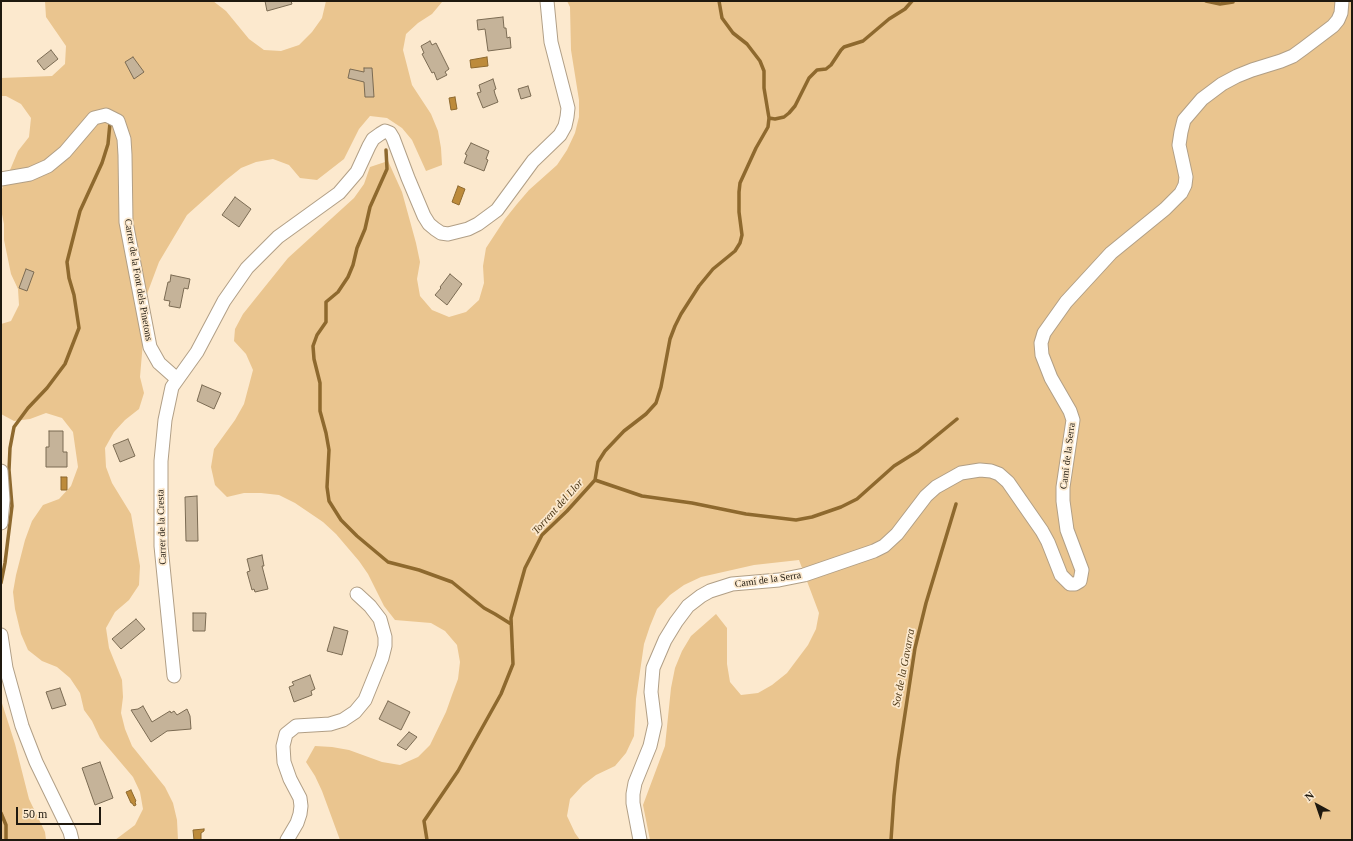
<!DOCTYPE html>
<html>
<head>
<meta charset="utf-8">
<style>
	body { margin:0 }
	#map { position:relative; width:1353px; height:841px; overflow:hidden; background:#fce9ce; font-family:Georgia,serif }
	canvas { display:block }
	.frame { position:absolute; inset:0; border:2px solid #1f190f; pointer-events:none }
	.north { position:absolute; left:1297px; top:785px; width:40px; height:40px; -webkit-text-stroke:3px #fce9ce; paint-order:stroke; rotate:320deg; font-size:11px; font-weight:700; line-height:16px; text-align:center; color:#1f190f }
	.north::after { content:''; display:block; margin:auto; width:14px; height:18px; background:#1f190f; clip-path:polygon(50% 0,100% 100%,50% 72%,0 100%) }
	.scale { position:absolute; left:16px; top:807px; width:85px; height:18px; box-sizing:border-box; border:2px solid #1f190f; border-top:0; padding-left:5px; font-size:12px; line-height:14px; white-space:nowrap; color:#1f190f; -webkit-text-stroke:3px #fce9ce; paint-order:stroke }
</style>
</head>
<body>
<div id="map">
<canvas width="1353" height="841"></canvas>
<div class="frame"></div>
<div class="north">N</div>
<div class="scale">50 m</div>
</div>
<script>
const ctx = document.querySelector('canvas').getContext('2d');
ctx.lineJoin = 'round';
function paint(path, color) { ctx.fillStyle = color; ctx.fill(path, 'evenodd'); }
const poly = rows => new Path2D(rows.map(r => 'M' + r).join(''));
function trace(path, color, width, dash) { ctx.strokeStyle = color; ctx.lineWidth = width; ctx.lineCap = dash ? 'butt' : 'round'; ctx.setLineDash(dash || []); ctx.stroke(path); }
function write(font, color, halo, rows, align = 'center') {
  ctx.font = font + ' Georgia,serif'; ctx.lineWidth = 3.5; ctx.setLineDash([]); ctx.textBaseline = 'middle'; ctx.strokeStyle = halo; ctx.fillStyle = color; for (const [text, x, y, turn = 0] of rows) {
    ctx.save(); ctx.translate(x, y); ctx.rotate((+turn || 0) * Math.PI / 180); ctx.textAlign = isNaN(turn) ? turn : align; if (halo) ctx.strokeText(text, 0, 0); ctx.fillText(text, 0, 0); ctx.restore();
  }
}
paint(poly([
	[45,1,213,1,226,11,249,39,264,50,281,51,299,45,312,32,322,18,326,1,442,1,442,2,432,14,418,23,406,34,403,50,412,85,431,114,438,131,441,148,442,165,426,171,412,140,402,128,387,118,370,116,359,129,344,159,317,180,300,178,289,165,273,159,256,162,241,168,226,180,187,215,159,262,147,294,140,377,144,393,139,409,125,420,114,432,105,448,106,467,112,483,131,514,140,566,139,585,129,600,115,612,106,628,109,648,122,680,123,697,121,713,125,729,132,746,165,787,173,803,177,820,178,840,115,840,135,825,143,809,140,792,133,777,100,738,92,721,84,710,80,693,70,678,57,667,42,661,28,650,21,634,15,609,13,592,16,575,25,540,32,521,43,505,59,499,71,486,78,467,73,432,62,418,46,413,30,419,14,421,1,414,1,324,11,321,19,305,18,289,11,274,4,240,4,224,1,209,2,189,18,151,29,137,31,118,21,104,6,96,1,96,1,78,52,76,65,64,66,46,46,17],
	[567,1,1352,1,1352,840,650,840,643,805,665,746,671,688,675,668,682,651,691,636,716,614,727,628,727,664,730,682,741,695,758,693,772,685,787,673,808,645,816,629,819,613,799,560,754,565,701,577,684,585,670,595,657,609,650,626,644,644,636,699,634,736,626,753,615,766,596,775,583,785,570,799,567,816,575,833,580,840,340,840,322,791,315,776,306,762,315,746,332,747,349,750,382,762,400,765,418,757,430,745,446,712,452,695,458,679,460,662,457,645,445,631,431,623,395,620,384,606,368,574,359,561,336,534,323,522,295,503,279,495,261,493,244,493,227,497,215,485,211,467,214,449,235,420,244,404,253,370,246,354,234,341,235,329,243,314,255,299,288,258,354,198,364,184,370,167,388,161,402,192,416,243,420,262,417,279,420,296,432,310,449,317,466,312,479,300,484,283,483,266,486,248,505,219,517,204,529,190,557,165,567,150,575,133,579,117,579,100,571,50,570,7],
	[1,700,15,744,29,799,45,832,46,840,2,840]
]), '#eac58f');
const water = poly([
	[487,57,488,66,471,68,470,60,487,57],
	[455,97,457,109,451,110,449,98,455,97],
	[458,186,465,189,459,205,452,202,458,186],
	[61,477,67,477,67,490,61,490,61,477],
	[131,790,136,801,135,802,136,805,134,806,132,803,131,803,126,792,131,790],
	[204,829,204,831,201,833,201,840,194,840,193,830,204,829]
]);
paint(water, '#bd8b3b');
trace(water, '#8e692e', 1);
trace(poly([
	[1206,1,1220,4,1233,2],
	[769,118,775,119,784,117,789,113,795,106,809,78,817,70,826,69,831,65,841,50,844,47,863,41,889,19,905,9,912,1],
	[386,150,387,169,370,207,365,229,357,248,353,265,348,277,338,292,326,302,326,322,317,335,313,346,314,359,320,383,320,411,326,433,329,450,327,487,329,501,341,520,357,536,388,562,419,570,452,582,484,608,495,614,511,624],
	[595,480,642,496,692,503,746,514,796,520,812,517,841,507,857,499,894,466,918,451,957,419],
	[1,583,5,563,12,506,9,470,10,448,14,427,28,408,47,388,65,364,79,328,74,295,69,278,67,262,80,211,102,163,108,144,110,123],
	[1,813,6,825,6,840],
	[427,840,424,821,458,771,501,694,513,664,511,618,525,568,542,535,567,511,595,480,598,462,605,451,624,431,646,414,656,403,661,387,670,339,675,326,681,314,699,286,713,269,735,251,740,243,742,235,739,212,739,192,740,183,756,148,768,127,769,118,764,88,764,71,760,61,747,44,733,33,722,18,719,1],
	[891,840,894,796,898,760,915,648,926,603,956,504]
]), '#8e692e', 3.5);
const building = poly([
	[265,1,291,1,292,4,267,11,265,1],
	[503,17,504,28,506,28,507,38,510,37,511,48,488,51,485,29,478,30,477,20,503,17],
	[430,41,432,45,436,43,449,69,445,72,447,75,437,80,434,72,432,73,422,54,424,53,421,46,430,41],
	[51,50,58,59,44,70,37,61,51,50],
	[133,57,144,72,134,79,125,62,133,57],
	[364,68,372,68,374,97,365,97,364,82,348,78,350,69,364,72,364,68],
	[493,79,496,89,494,90,495,94,498,102,483,108,477,93,481,92,479,85,493,79],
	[528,86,531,96,521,99,518,89,528,86],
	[471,143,489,151,486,159,488,160,484,171,464,163,467,155,465,154,471,143],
	[235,197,251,209,239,227,222,215,235,197],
	[26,269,34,272,27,291,19,288,26,269],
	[450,274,462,284,447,305,435,295,441,288,440,287,450,274],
	[171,275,190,279,188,289,184,288,180,308,169,306,170,301,164,300,168,282,170,282,171,275],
	[202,385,221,393,214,409,197,401,202,385],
	[49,431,63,431,63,452,67,452,67,467,46,467,46,447,49,447,49,431],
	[128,439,135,456,120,462,113,445,128,439],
	[197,496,198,541,186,541,185,497,197,496],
	[262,555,264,566,262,566,268,589,255,592,254,589,252,590,247,572,250,571,247,559,262,555],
	[193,613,206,613,205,631,193,631,193,613],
	[136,619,145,629,121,649,112,639,136,619],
	[334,627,348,631,342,655,327,651,334,627],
	[310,675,315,689,311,691,312,695,294,702,289,687,294,685,292,682,310,675],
	[60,688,66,705,52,709,46,692,60,688],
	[388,701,410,712,401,730,379,719,388,701],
	[143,706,152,722,170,711,171,713,174,711,177,715,187,709,190,716,191,729,167,731,151,742,131,710,138,709,143,706],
	[409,732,417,737,406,750,397,745,409,732],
	[100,762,113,798,95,805,82,768,100,762]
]);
paint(building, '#c5b399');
trace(building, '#7b6b53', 1);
const minor = poly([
	[1,179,30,174,48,166,65,152,94,118,106,115,118,121,124,139,125,155,126,222,150,347,159,363,177,379],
	[1,471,3,500,1,523],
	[1,635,6,668,22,726,36,762,70,832,72,840],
	[174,676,161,546,161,461,165,420,172,387,197,352,224,301,247,268,278,237,339,193,357,172,369,146,373,139,380,134,385,131,390,133,393,138,408,178,424,216,429,224,435,229,441,233,448,234,468,229,478,224,497,210,533,161,560,135,565,126,567,117,568,108,551,42,547,1],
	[287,840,297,823,300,814,301,806,300,798,290,779,284,762,283,746,286,734,296,726,330,724,343,720,355,712,365,700,382,658,385,646,385,637,380,619,370,606,357,594],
	[640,840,633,803,633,794,635,783,650,746,655,724,651,692,653,668,665,640,676,622,688,606,701,596,710,591,732,584,779,580,804,575,874,551,884,546,897,534,926,496,936,487,961,473,980,470,991,471,999,474,1008,482,1042,531,1048,542,1061,575,1070,584,1075,584,1080,581,1082,570,1067,530,1063,501,1063,487,1073,420,1070,411,1051,378,1042,355,1041,343,1044,333,1066,302,1111,253,1165,209,1181,193,1185,185,1186,177,1179,145,1181,132,1184,120,1202,99,1222,84,1237,76,1252,70,1281,61,1293,56,1304,48,1333,26,1338,20,1341,13,1342,1]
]);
trace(minor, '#b19f86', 15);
trace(minor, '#fff', 13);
write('10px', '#1f190f', '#fce9ce', [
	["Carrer de la Font dels Pinetons",138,280,80],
	["Camí de la Serra",1068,456,-83],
	["Carrer de la Cresta",162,527,-92],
	["Camí de la Serra",768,580,-8]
]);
write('italic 11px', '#4c3715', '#fce9ce', [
	["Torrent del Llor",558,507,-48],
	["Sot de la Gavarra",904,668,-79]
]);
</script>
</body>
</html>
